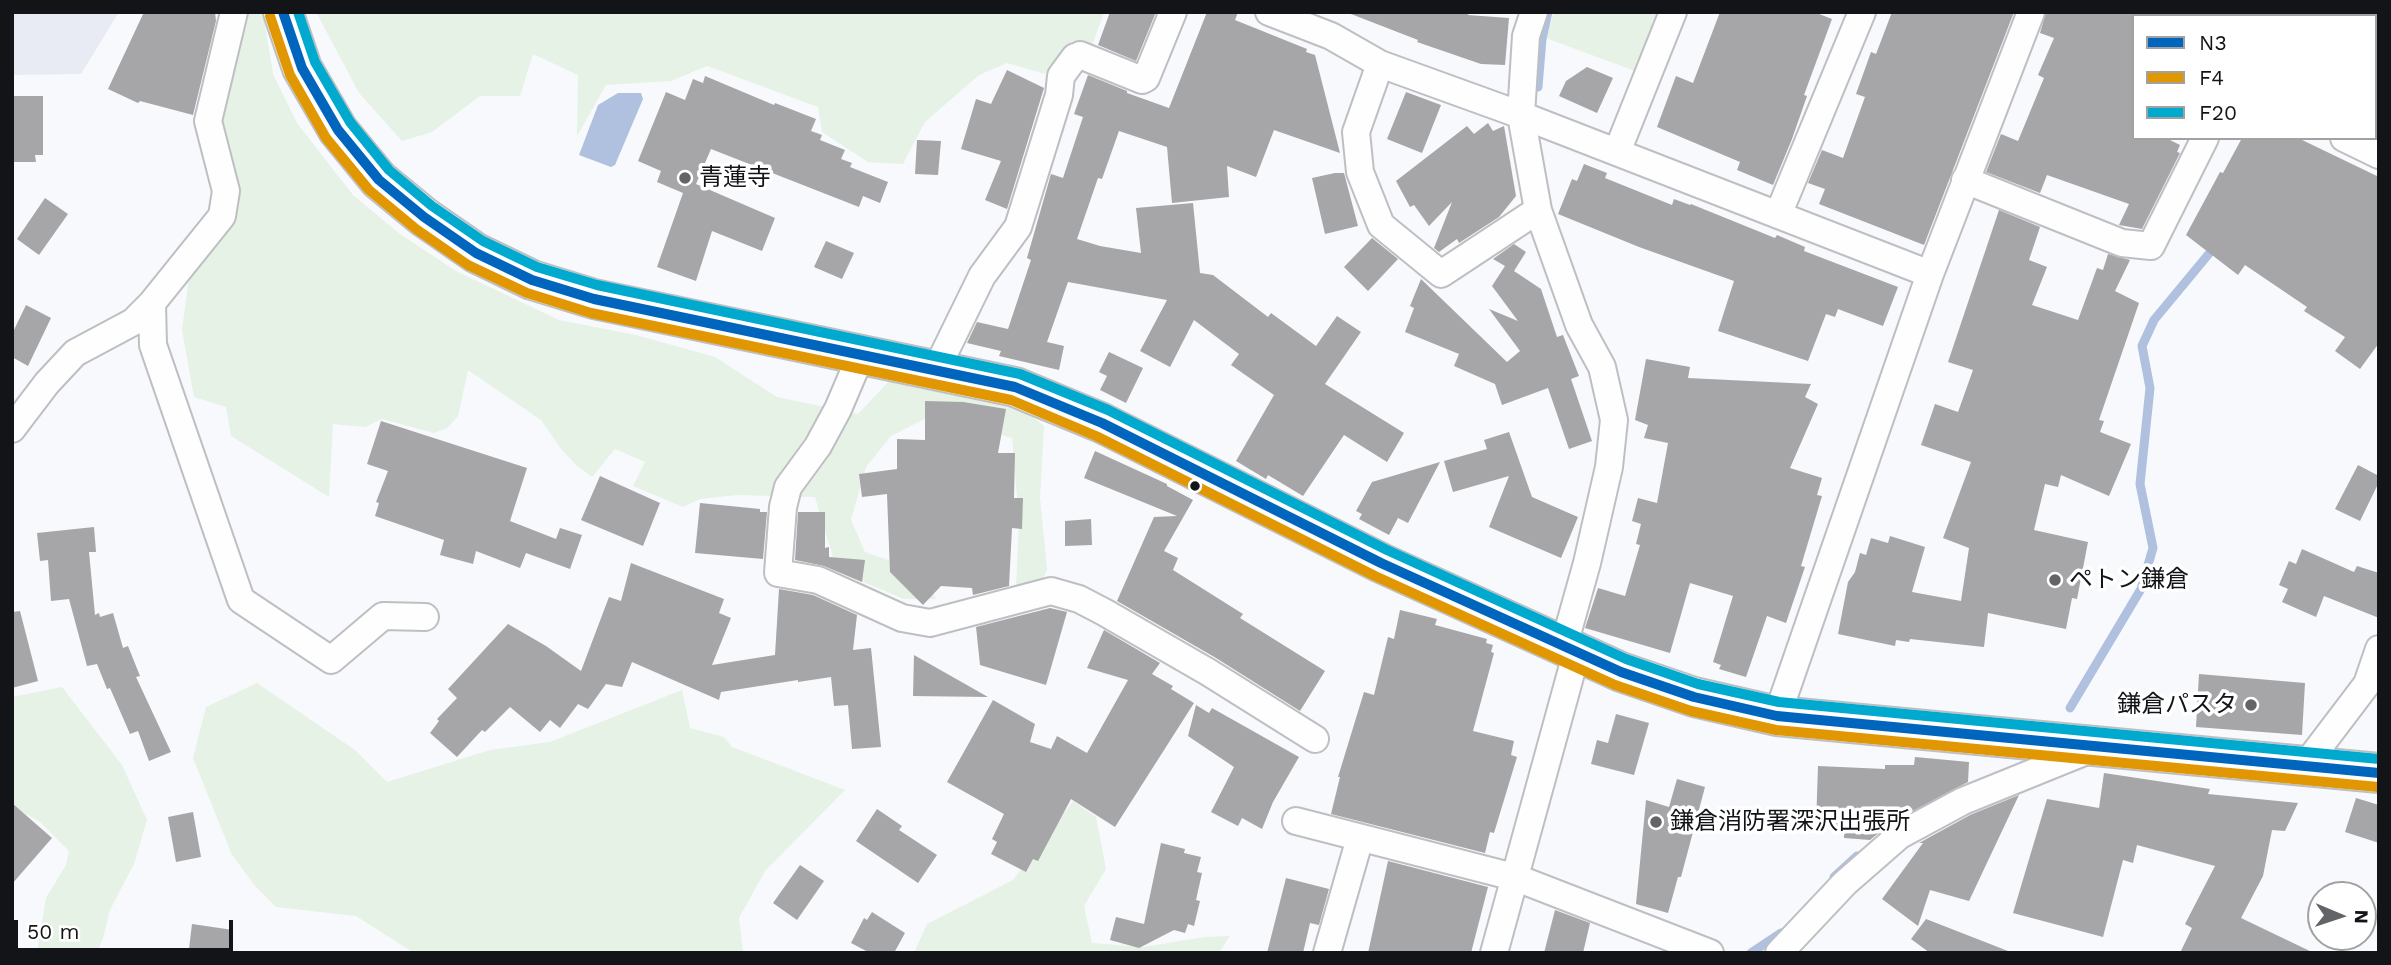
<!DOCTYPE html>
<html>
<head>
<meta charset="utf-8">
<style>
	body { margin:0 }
	#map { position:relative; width:2391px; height:965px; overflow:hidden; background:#f8f9fc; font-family:"Work Sans",sans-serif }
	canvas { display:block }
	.frame { position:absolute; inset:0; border:14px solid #131417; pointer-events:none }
	.legend { position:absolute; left:2132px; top:14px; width:245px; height:126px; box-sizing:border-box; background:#fff; border:2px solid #a1a1a2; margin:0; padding:9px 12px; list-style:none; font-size:21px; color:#131417 }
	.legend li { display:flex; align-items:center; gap:14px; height:35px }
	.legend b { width:35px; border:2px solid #a1a1a2 }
	.north { position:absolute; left:2307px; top:881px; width:70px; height:70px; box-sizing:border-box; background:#fff; border:2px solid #a1a1a2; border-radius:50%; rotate:92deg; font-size:19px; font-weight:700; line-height:28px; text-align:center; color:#131417 }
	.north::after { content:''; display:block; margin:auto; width:24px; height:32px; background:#636467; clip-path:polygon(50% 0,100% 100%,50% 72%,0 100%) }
	.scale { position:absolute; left:14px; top:920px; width:219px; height:32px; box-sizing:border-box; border:4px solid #131417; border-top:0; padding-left:9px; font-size:21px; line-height:24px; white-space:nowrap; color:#131417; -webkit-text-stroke:5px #fff; paint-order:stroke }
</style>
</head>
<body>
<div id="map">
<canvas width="2391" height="965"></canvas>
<div class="frame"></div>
<ul class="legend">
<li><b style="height:9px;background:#0065bd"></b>N3</li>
<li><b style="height:9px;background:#e09702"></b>F4</li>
<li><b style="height:9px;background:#00a9ce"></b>F20</li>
</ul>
<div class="north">N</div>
<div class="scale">50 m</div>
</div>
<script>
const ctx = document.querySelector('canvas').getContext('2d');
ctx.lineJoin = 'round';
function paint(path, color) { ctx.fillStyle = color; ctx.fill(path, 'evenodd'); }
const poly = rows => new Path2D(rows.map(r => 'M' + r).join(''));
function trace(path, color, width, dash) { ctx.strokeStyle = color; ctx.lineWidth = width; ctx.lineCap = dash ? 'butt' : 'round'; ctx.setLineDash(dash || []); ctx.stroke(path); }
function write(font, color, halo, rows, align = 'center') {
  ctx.font = font + ' "Work Sans","Noto Sans JP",sans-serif'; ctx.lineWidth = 7; ctx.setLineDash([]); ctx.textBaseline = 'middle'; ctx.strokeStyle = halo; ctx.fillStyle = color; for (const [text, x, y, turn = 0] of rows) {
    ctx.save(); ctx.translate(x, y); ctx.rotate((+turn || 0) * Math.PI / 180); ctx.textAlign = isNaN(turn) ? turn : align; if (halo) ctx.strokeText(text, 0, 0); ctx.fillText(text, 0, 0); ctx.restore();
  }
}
paint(poly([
	[12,12,119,12,81,74,12,75]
]), '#e8ebf4');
paint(poly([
	[239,12,263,12,273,74,297,123,353,195,400,234,456,271,559,320,636,335,715,357,777,397,858,414,889,381,1010,408,1033,417,1044,426,1040,498,1047,569,1041,584,1016,591,1019,518,1012,438,934,414,891,436,866,467,851,520,865,552,920,571,936,599,904,599,837,571,815,497,737,495,700,499,683,507,633,486,645,462,615,449,592,477,576,465,562,450,541,420,468,370,458,416,447,428,434,433,382,419,365,427,333,424,329,497,231,436,226,407,194,397,182,330,190,269,221,225,216,120],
	[316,12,1104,12,1091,48,1073,50,1054,62,1045,74,1007,63,979,75,925,122,903,164,868,162,822,132,818,107,707,66,671,81,606,85,577,136,578,75,533,54,520,96,480,96,432,132,402,141,359,93],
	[1554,12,1658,12,1635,71,1546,38],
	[257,683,355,750,387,782,490,750,550,742,682,690,690,728,724,737,732,747,845,790,765,871,739,918,743,953,414,953,356,916,276,907,256,887,232,855,193,758,206,707],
	[62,687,122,765,147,820,134,864,110,910,103,938,97,953,37,953,46,898,66,865,69,851,39,821,19,810,12,813,12,697],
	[1073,801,1096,817,1106,869,1084,906,1092,943,1143,947,1205,937,1230,936,1219,953,914,953,927,924,1013,880]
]), '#e5f2e5');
paint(poly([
	[618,93,641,93,643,99,615,165,611,167,579,155,598,105]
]), '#afc1df');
trace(poly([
	[2374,16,2377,12],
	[1538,87,1542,39,1548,12],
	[2070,708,2141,589,2153,548,2140,484,2150,388,2142,346,2154,320,2217,244],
	[1908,818,1921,808,1938,801],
	[1834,877,1857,856],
	[1751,953,1781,933]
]), '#afc1df', 9);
paint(poly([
	[144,12,215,12,216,21,193,115,140,101,138,103,108,89],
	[1110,12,1156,12,1136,61,1098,45],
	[1207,12,1238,12,1235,20,1307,49,1306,52,1315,55,1340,153,1274,130,1256,177,1227,166,1229,197,1172,203,1167,147,1119,131,1102,179,1098,178,1077,239,1100,246,1141,253,1136,208,1193,203,1200,273,1213,275,1268,317,1271,313,1316,346,1337,316,1361,332,1325,384,1404,433,1387,462,1344,435,1303,496,1268,475,1266,479,1236,461,1274,395,1231,365,1239,354,1194,320,1170,367,1140,351,1167,300,1068,282,1047,342,1064,346,1059,370,999,356,1001,351,967,343,977,322,1008,329,1031,260,1027,258,1051,174,1063,178,1083,117,1074,114,1088,75,1127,91,1127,93,1169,108],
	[1351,12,1469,12,1468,15,1509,18,1505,65,1481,64,1417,42,1418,40,1351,14],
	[1720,12,1814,12,1832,19,1804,95,1807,96,1792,139,1773,185,1737,170,1740,162,1657,127,1676,76,1693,83],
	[1892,12,2014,12,1924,245,1819,204,1825,189,1808,183,1822,150,1843,158,1865,97,1856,94,1871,52,1876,54],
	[2046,12,2134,12,2134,138,2166,138,2180,145,2177,152,2180,153,2142,229,2119,225,2129,204,2047,175,2040,193,1986,172,2001,134,2018,141,2044,78,2038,75,2054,38,2040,33],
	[1587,67,1613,78,1597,113,1559,96,1566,81],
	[1007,70,1044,88,1007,209,985,200,1001,161,961,149,976,99,991,104],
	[705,76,774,105,775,103,816,119,811,131,822,135,820,140,845,150,841,159,852,163,850,167,888,182,880,203,863,196,859,207,711,149,696,184,775,218,762,251,712,231,696,281,657,267,683,193,657,182,661,171,638,161,666,92,685,100,693,79,703,83],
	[1406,92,1441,105,1422,153,1387,139],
	[12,96,43,96,43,155,35,155,36,162,12,162],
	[1488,123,1493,131,1504,126,1516,196,1499,217,1459,243,1457,239,1439,252,1434,248,1452,202,1429,226,1414,205,1410,207,1396,181,1467,126,1474,134],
	[2242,138,2298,138,2379,177,2379,343,2360,369,2335,351,2345,337,2304,311,2307,307,2245,265,2238,275,2186,235,2220,172,2223,173],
	[917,140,941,141,938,175,915,174],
	[1584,164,1607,173,1605,178,1672,205,1674,199,1690,205,1691,204,1775,238,1777,235,1805,247,1804,251,1898,287,1883,326,1838,309,1835,317,1826,314,1808,361,1718,331,1734,281,1639,247,1558,214,1572,179,1577,181],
	[1335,173,1344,173,1358,226,1325,234,1312,178],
	[45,198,68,214,39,255,17,239],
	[1999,210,2040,227,2029,260,2047,267,2032,305,2078,320,2097,268,2103,270,2108,254,2130,260,2115,291,2139,303,2099,420,2104,421,2100,432,2131,444,2109,496,2061,475,2058,487,2045,484,2034,530,2088,542,2077,599,2072,598,2066,629,1988,613,1984,647,1910,639,1909,642,1896,640,1895,646,1838,634,1848,582,1855,572,1860,553,1866,555,1871,538,1888,543,1890,536,1925,547,1912,592,1961,601,1969,548,1943,538,1971,462,1921,445,1935,404,1958,412,1973,370,1948,362],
	[1372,238,1398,259,1368,291,1344,267],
	[826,241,854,253,842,279,814,267],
	[1514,244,1526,252,1514,271,1541,289,1557,337,1563,335,1579,376,1571,379,1592,441,1569,449,1548,388,1502,405,1495,384,1454,366,1459,354,1405,332,1414,308,1410,306,1421,279,1507,362,1520,351,1489,309,1518,321,1492,286,1505,266,1493,259],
	[26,305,51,318,28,366,12,357,12,334],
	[1109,352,1143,368,1126,403,1100,390,1107,376,1099,372],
	[1646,359,1690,367,1688,378,1811,384,1805,397,1818,404,1790,468,1822,478,1817,495,1822,496,1801,566,1805,567,1786,623,1767,616,1746,677,1719,669,1721,665,1713,662,1733,596,1690,583,1670,653,1585,628,1598,588,1625,596,1640,545,1636,544,1641,524,1632,521,1638,498,1657,503,1668,443,1644,438,1648,425,1635,420],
	[925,401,963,402,1006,409,998,453,1015,453,1014,498,1023,498,1022,529,1012,528,1009,586,973,595,972,588,941,586,923,605,890,572,887,494,862,497,859,474,897,469,897,439,925,440],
	[381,421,527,468,510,521,556,539,560,528,582,535,570,569,526,553,520,568,476,551,473,564,440,555,444,540,375,516,379,503,376,502,388,471,367,464],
	[1509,432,1532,497,1578,517,1561,558,1489,527,1509,476,1453,492,1444,461,1487,449,1484,440],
	[1095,451,1167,484,1167,486,1193,500,1164,551,1178,558,1173,570,1243,614,1240,618,1325,671,1300,711,1216,658,1117,601,1154,517,1177,516,1084,478],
	[1440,462,1408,523,1398,518,1389,535,1359,519,1362,514,1356,511,1372,482],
	[2358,465,2379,476,2379,482,2360,521,2335,509],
	[600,476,660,503,643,546,581,520],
	[700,503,760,509,760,512,767,512,763,559,695,553],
	[798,512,825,512,825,548,829,547,829,557,865,560,862,582,824,566,795,560],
	[1091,519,1092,545,1065,546,1065,521],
	[94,527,96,552,89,552,95,615,99,613,100,617,113,613,123,648,128,646,140,676,136,677,171,752,149,761,138,731,130,734,110,688,107,689,97,664,87,666,69,599,51,601,48,560,40,561,37,533],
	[2302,549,2354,572,2357,566,2379,573,2379,618,2324,596,2316,617,2282,602,2288,589,2279,585,2289,561,2296,564],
	[631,563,724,599,719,613,731,618,712,665,775,655,779,589,813,595,857,615,853,650,871,648,881,747,852,749,848,705,834,706,831,677,798,682,798,680,721,692,719,700,632,662,622,687,606,684,588,709,578,704,560,728,550,720,540,732,510,707,485,732,482,730,457,757,430,733,439,721,437,719,457,698,448,689,508,624,546,646,581,671,609,597,621,601],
	[1050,608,1067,612,1046,685,980,665,976,627],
	[1400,610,1437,619,1435,625,1487,639,1486,643,1493,645,1491,652,1494,653,1473,731,1514,741,1511,755,1517,757,1494,833,1490,832,1485,853,1331,814,1340,777,1338,777,1364,692,1374,695,1388,637,1394,639],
	[20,611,38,681,12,688,12,612],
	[1104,630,1160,663,1152,674,1173,686,1171,689,1194,703,1115,827,1071,799,1038,861,1033,859,1026,872,991,854,997,842,992,839,1004,814,947,782,993,700,1035,724,1030,742,1051,749,1057,736,1087,753,1128,680,1087,668],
	[914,655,988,697,913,696],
	[2199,674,2305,683,2302,735,2196,727],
	[1196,705,1209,713,1212,708,1299,757,1273,802,1262,829,1242,818,1238,826,1211,812,1234,767,1188,736],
	[1616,714,1649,723,1634,775,1591,764,1597,740,1608,743],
	[1915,757,1969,762,1968,782,1893,821,1870,840,1844,838,1844,827,1816,826,1818,766,1885,769,1885,765,1914,765],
	[2104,773,2210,789,2208,794,2298,803,2285,831,2272,830,2263,876,2241,918,2314,953,2180,953,2192,928,2185,924,2215,866,2137,845,2133,863,2123,860,2103,937,2013,913,2047,799,2099,808],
	[1677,779,1705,787,1681,877,1678,877,1668,913,1636,904,1646,800,1669,807],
	[2019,795,1969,901,1930,890,1918,926,1882,899,1923,843,1919,843,1970,815],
	[2356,798,2379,805,2379,843,2345,832],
	[12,803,52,838,12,884],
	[877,809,902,826,899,830,937,855,918,883,856,841],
	[193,812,201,857,176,862,168,817],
	[1161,843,1185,849,1184,853,1201,857,1197,872,1202,873,1196,900,1200,901,1194,926,1188,924,1185,933,1174,930,1139,948,1110,940,1116,917,1144,924],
	[1388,861,1488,887,1471,953,1368,953],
	[800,865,824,881,797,920,773,903],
	[1286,878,1329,889,1319,925,1310,923,1303,953,1267,953],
	[1555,910,1590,923,1583,953,1544,953],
	[872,912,905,933,894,953,870,953,851,943,864,918,867,920],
	[1926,919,2008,951,2008,953,1930,953,1911,939],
	[192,924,233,930,229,953,196,953,197,950,189,949]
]), '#a6a5a7');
const street = poly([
	[1269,12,1331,36,1380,64,1521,115,1930,274],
	[1534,12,1526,36,1521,115,1538,210,1579,325,1602,367,1614,420,1609,467,1587,563,1564,645],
	[2265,16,2267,12],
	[1080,55,1142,80,1146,78,1173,12],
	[1380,64,1356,132,1360,172,1381,225,1441,274,1538,210],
	[2344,138,2379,155],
	[1617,152,1673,12],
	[1965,180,2122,243,2151,246,2205,138],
	[1778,215,1862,12],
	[152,303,153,345,241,600,331,660,383,616,425,617],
	[861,355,838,409,818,446,788,487,783,507,778,573,818,580,902,618,930,623,1051,591,1079,599,1104,612,1208,672,1315,739],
	[936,370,982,276,1018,227,1059,95,1061,76,1075,57],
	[12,429,47,383,75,353,133,322,152,303,222,216,226,191,208,121,234,12],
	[1777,716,1930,274,2031,12],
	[2304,767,2367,684,2379,649],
	[1296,821,1514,877,1710,953],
	[1327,953,1360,838],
	[1494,953,1577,651],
	[1779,953,1845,883,1900,835,1963,801,2094,748]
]);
const secondary = poly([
	[283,12,302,68,338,130,379,180,424,217,476,253,532,280,594,299,1015,387,1102,423,1381,563,1621,672,1694,697,1777,716,2379,773]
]);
trace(street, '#bebfc2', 30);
trace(secondary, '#bebfc2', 42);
trace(street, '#fefeff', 26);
trace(secondary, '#fefeff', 38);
trace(poly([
	[283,12,302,68,338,130,379,180,424,217,476,253,532,280,594,299,1015,387,1102,423,1381,563,1621,672,1694,697,1777,716,2379,773]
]), '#0065bd', 10);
trace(poly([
	[270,16,290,75,326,138,369,190,416,229,468,265,527,293,591,313,1011,400,1096,436,1375,576,1615,685,1691,711,1776,730,2378,787]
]), '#e09702', 10);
trace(poly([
	[298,12,315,62,350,122,389,170,432,206,483,241,537,267,597,285,1020,374,1108,410,1387,550,1626,659,1698,684,1779,702,2379,759]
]), '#00a9ce', 10);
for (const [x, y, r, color] of [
	[685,178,7,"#636467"],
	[1195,486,6,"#131417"],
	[2055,580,7,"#636467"],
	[2251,705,7,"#636467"],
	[1656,822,7,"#636467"]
]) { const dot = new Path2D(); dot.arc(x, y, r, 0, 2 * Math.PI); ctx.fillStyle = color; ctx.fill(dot); trace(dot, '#fff', 2.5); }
write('24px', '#131417', '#fff', [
	["青蓮寺",699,178],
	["ペトン鎌倉",2069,580],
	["鎌倉パスタ",2237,705,"right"],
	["鎌倉消防署深沢出張所",1670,822]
], 'left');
</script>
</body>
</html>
